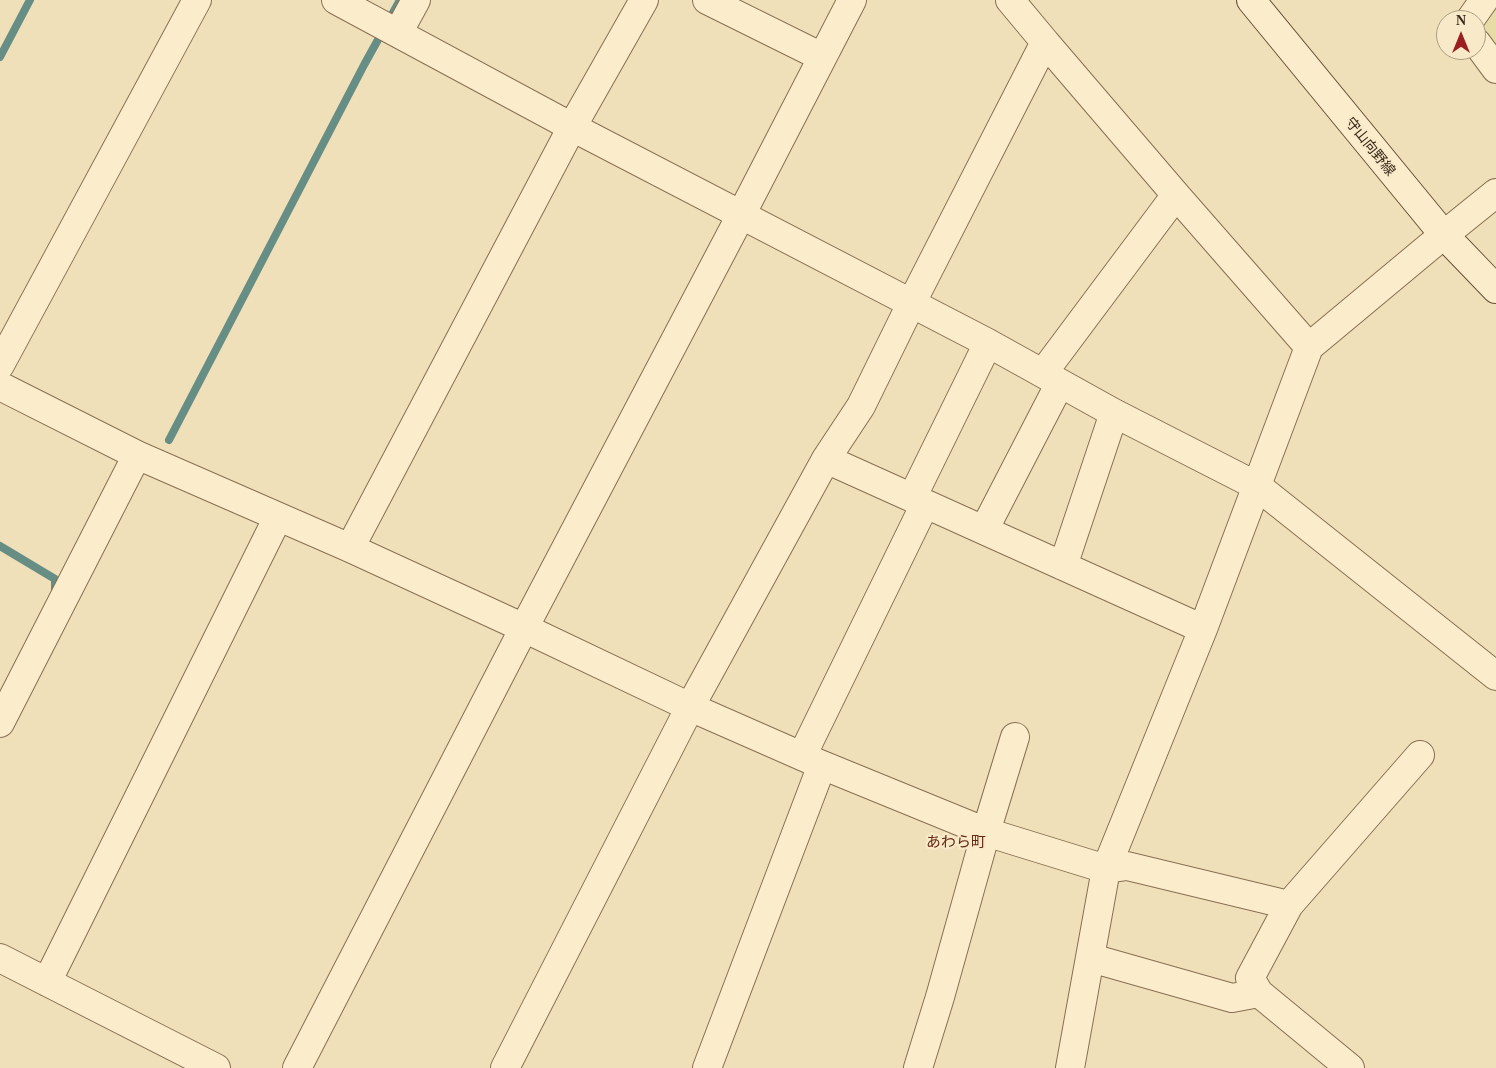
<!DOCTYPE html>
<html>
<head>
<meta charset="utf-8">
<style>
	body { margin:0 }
	#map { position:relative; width:1496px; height:1068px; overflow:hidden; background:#f0e0b9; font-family:Georgia,serif }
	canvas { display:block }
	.north { position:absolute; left:1436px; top:10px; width:50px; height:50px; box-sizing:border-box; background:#f8eac9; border:1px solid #aa9c83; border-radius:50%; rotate:0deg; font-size:14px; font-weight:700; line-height:20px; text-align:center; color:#352719 }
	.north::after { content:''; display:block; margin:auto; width:18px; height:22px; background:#9b1f20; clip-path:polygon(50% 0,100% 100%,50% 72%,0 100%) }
</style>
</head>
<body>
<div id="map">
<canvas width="1496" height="1068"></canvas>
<div class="north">N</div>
</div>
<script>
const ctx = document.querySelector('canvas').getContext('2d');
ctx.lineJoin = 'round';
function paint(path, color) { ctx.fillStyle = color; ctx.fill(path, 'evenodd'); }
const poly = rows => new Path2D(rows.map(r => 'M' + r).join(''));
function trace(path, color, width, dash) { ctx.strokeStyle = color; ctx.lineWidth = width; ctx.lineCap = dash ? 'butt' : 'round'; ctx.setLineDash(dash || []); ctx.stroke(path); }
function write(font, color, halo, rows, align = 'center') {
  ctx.font = font + ' Georgia,"Noto Sans JP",serif'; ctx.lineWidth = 4.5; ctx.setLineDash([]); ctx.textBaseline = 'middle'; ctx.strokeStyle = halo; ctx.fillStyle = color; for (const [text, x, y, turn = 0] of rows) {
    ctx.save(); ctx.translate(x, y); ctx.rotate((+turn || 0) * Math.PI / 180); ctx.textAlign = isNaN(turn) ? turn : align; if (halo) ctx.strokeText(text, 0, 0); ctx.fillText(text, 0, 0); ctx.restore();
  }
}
paint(poly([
	[1496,4,1496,44,1482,25]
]), '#e7dca6');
trace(poly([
	[0,57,30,0],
	[169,440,364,65,400,0],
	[0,546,55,579,55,594]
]), '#668e84', 8);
const minor = poly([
	[336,0,572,127,988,343,1114,413,1257,486,1496,676],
	[707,0,822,57],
	[1470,20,1484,0],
	[398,33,416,0],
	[1045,42,1176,195,1309,347],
	[1476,42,1496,69],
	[0,365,197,0],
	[1043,373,1176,195],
	[0,386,137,455,350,548,524,628,690,707,822,765,986,832,1106,869,1127,866,1289,905],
	[826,459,1203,629],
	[912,498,988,343],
	[984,530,1060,383],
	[350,548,572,127,644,0],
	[1063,566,1114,413],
	[0,723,137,455],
	[802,756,925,504],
	[0,958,216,1068],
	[1091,958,1232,998,1259,993],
	[47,982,278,517],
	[297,1068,524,628,741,215,852,0],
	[505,1068,690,707,826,459,861,406,911,304,1045,42,1010,0],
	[707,1068,822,765],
	[918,1068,940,997,986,832,1015,737],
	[1070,1068,1106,869,1203,629,1309,347,1429,247,1496,193],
	[1350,1068,1259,993,1250,978,1289,905,1420,755]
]);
const secondary = poly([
	[1251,0,1444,235,1496,289]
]);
trace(minor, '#886f53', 30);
trace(secondary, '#695037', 30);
trace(minor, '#fbedcc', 28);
trace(secondary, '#fbedcc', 28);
write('14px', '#352719', '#f8eac9', [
	["守山向野線",1371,146,51]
]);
write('15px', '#652616', '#f8eac9', [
	["あわら町",956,841]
]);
</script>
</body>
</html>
